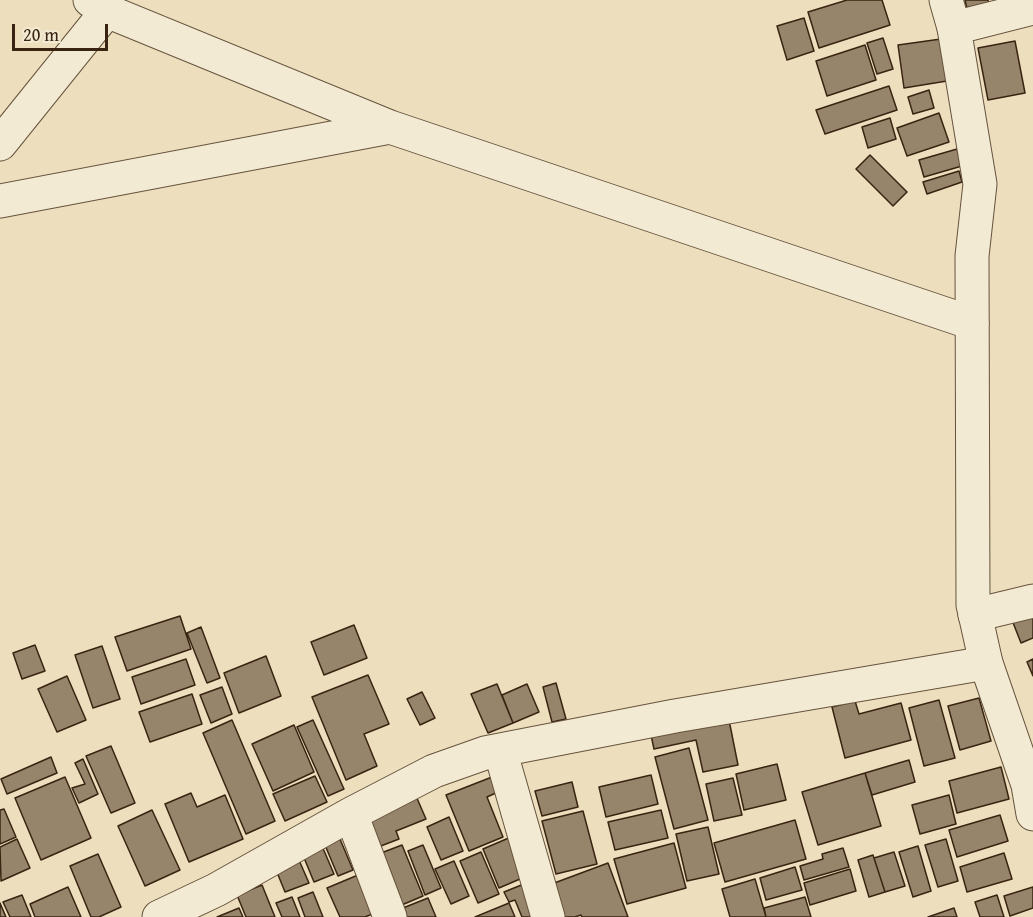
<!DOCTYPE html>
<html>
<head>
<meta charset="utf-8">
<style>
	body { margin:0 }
	#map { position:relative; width:1033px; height:917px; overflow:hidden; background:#eddfbd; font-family:"Gentium Book Plus",serif }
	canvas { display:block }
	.scale { position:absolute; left:12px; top:24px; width:96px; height:27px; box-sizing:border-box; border:3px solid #392412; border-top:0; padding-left:8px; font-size:18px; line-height:21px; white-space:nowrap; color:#392412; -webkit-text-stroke:4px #f3ead4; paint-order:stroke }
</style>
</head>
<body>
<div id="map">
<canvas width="1033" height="917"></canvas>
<div class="scale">20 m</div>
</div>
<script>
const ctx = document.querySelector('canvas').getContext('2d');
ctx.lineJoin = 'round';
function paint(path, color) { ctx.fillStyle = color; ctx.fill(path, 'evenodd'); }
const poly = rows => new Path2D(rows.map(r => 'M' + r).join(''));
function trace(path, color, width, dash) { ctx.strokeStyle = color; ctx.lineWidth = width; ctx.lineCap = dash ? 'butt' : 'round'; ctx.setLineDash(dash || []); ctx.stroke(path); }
const building = poly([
	[847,0,882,0,890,25,819,48,808,12,847,0],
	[965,0,988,0,990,9,968,13,965,0],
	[804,18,814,51,787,60,777,26,804,18],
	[883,38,893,69,877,74,867,43,883,38],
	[941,39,947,81,904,88,898,45,941,39],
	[1015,41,1025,93,988,100,978,48,1015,41],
	[865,45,876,80,827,96,816,61,865,45],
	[889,86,897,110,825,134,816,110,889,86],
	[929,90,934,108,913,114,908,97,929,90],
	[939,113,949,142,907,156,897,128,939,113],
	[890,118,896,139,868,148,862,127,890,118],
	[957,149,962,166,924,177,919,160,957,149],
	[870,155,907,192,893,206,856,169,870,155],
	[959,171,962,182,927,194,923,182,959,171],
	[1033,606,1033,638,1021,643,1010,615,1033,606],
	[180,616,191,649,127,671,115,637,180,616],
	[354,625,367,658,324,675,311,642,354,625],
	[201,627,220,678,207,683,187,633,201,627],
	[35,645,45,671,22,679,13,653,35,645],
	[102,646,120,699,93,708,75,655,102,646],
	[266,656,281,696,239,713,224,673,266,656],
	[186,659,195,685,141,704,132,677,186,659],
	[1033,659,1033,676,1027,662,1033,659],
	[368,675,389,724,364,734,377,766,346,780,312,697,368,675],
	[67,676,86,720,57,732,38,689,67,676],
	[556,683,566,719,552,722,543,687,556,683],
	[497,684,513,723,488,733,471,694,497,684],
	[527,684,539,712,513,723,502,695,527,684],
	[222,687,232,714,211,723,200,695,222,687],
	[422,692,435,718,420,725,407,699,422,692],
	[192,694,202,724,150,742,139,712,192,694],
	[979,698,991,741,960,750,948,706,979,698],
	[939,700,955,758,924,766,909,708,939,700],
	[855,701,859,714,901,703,911,740,845,758,832,707,855,701],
	[727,710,738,765,703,772,696,740,654,749,649,726,727,710],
	[232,720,275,821,246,834,203,733,232,720],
	[313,720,344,789,328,796,297,727,313,720],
	[294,725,314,772,273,791,252,744,294,725],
	[111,746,135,803,111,813,86,756,111,746],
	[689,748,708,820,674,829,655,757,689,748],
	[51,757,57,773,7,794,1,779,51,757],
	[83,759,98,794,79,803,72,788,85,784,75,763,83,759],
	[909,760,915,782,872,795,865,773,909,760],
	[777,764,786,800,744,810,736,774,777,764],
	[1001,767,1009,799,957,813,949,781,1001,767],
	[865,773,881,826,818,845,802,792,865,773],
	[651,775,658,804,606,817,599,787,651,775],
	[315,776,327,802,285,821,273,794,315,776],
	[65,777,91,838,41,860,15,798,65,777],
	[492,777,498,792,487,797,503,837,469,851,446,795,492,777],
	[733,778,742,815,714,821,706,784,733,778],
	[572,782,578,807,542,816,535,791,572,782],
	[191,793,197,807,225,795,243,839,189,862,165,804,191,793],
	[949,795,956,824,920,834,912,805,949,795],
	[416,796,426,819,396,831,399,839,373,849,357,811,416,796],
	[4,809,16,837,0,844,0,810,4,809],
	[152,810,180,870,145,886,118,826,152,810],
	[661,810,668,838,615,850,608,822,661,810],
	[583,811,597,864,556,874,542,821,583,811],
	[1000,815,1008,841,957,857,949,830,1000,815],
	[449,817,463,851,441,860,427,827,449,817],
	[795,820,806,859,725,882,714,843,795,820],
	[708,827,719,874,687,881,676,834,708,827],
	[337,832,353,870,338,876,322,838,337,832],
	[511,837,527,876,499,888,483,849,511,837],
	[17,839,30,868,1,881,0,847,17,839],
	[319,839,334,874,314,882,300,848,319,839],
	[946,839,958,881,938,887,925,845,946,839],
	[674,843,686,888,627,904,614,859,674,843],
	[402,845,423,896,397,907,376,855,402,845],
	[423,845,441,888,425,895,408,851,423,845],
	[918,846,931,891,913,897,899,852,918,846],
	[843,848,849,867,804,880,800,866,823,859,822,854,843,848],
	[295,851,309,883,285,892,272,860,295,851],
	[481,852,499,894,478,903,460,861,481,852],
	[894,852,905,886,885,892,874,858,894,852],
	[1004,853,1012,879,967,892,960,867,1004,853],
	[98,854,121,907,99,917,91,917,70,866,98,854],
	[873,855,885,892,869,897,858,860,873,855],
	[454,861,469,896,451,904,435,869,454,861],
	[608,863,628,917,582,917,581,915,575,917,561,917,549,885,608,863],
	[795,867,802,890,766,900,760,878,795,867],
	[850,869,856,891,810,905,804,883,850,869],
	[370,870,385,909,365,917,340,917,327,888,370,870],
	[755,879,766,917,730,917,722,889,755,879],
	[529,882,543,917,522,917,515,900,509,902,504,892,529,882],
	[262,885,275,917,246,917,237,895,262,885],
	[68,887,81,917,35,917,30,904,68,887],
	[1033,887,1033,908,1010,916,1004,896,1033,887],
	[313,892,323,917,305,917,298,898,313,892],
	[22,895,31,917,10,917,3,902,22,895],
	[997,895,1004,917,980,917,975,902,997,895],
	[292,897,300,917,282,917,276,903,292,897],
	[805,897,811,917,766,917,764,908,805,897],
	[428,898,436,917,395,917,393,912,428,898],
	[0,903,6,917,0,917,0,903],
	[509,903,515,917,475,917,509,903],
	[239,908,243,917,217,917,239,908],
	[954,908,957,917,928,917,954,908]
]);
paint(building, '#97856b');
trace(building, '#392412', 1.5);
const minor = poly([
	[90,0,107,11,390,127,972,323],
	[946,0,954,28],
	[0,144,107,11],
	[0,201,390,127],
	[975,615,1033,601],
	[500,750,548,917],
	[351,814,390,917],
	[159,917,216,890,351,814,434,771,485,753,675,716,986,663]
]);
const tertiary = poly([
	[1033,8,954,28,980,184,972,256,973,605,986,663,1028,785,1033,814]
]);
trace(minor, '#66533d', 35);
trace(tertiary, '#66533d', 35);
trace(minor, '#f3ead4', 33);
trace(tertiary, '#f3ead4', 33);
</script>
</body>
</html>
